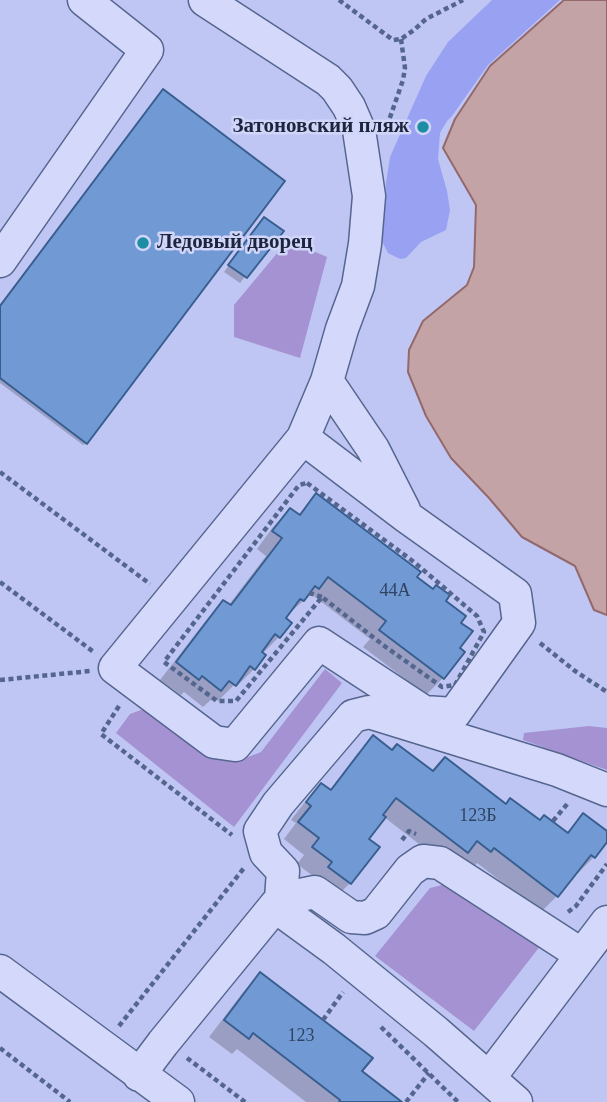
<!DOCTYPE html>
<html>
<head>
<meta charset="utf-8">
<style>
	body { margin:0 }
	canvas { display:block; background:#bfc6f3 }
</style>
</head>
<body>
<canvas width="607" height="1102"></canvas>
<script>
const ctx = document.querySelector('canvas').getContext('2d');
ctx.lineJoin = 'round';
function paint(path, color) { ctx.fillStyle = color; ctx.fill(path, 'evenodd'); }
const poly = rows => new Path2D(rows.map(r => 'M' + r).join(''));
function trace(path, color, width, dash) { ctx.strokeStyle = color; ctx.lineWidth = width; ctx.lineCap = dash ? 'butt' : 'round'; ctx.setLineDash(dash || []); ctx.stroke(path); }
function write(font, color, halo, rows, align = 'center') {
  ctx.font = font + ' "Times New Roman",serif'; ctx.lineWidth = 5; ctx.setLineDash([]); ctx.textBaseline = 'middle'; ctx.strokeStyle = halo; ctx.fillStyle = color; for (const [text, x, y, turn = 0] of rows) {
    ctx.save(); ctx.translate(x, y); ctx.rotate((+turn || 0) * Math.PI / 180); ctx.textAlign = isNaN(turn) ? turn : align; if (halo) ctx.strokeText(text, 0, 0); ctx.fillText(text, 0, 0); ctx.restore();
  }
}
paint(poly([
	[288,240,327,257,300,358,234,337,234,305],
	[325,669,342,683,234,827,116,733,130,714,141,710,149,711,208,755,222,760,233,760,248,757,261,752],
	[589,726,607,728,607,770,523,740,524,733],
	[442,885,532,935,541,945,474,1031,375,956,430,888]
]), '#a592d2');
paint(poly([
	[492,0,560,0,488,65,452,116,447,121,440,133,438,159,447,191,450,210,446,230,421,242,406,258,400,259,388,253,382,241,386,183,390,157,426,76,448,42]
]), '#99a1f2');
const water = poly([
	[564,0,607,0,607,615,594,610,575,566,522,537,489,498,451,458,426,416,408,372,409,350,423,321,467,285,474,267,476,205,443,148,455,119,490,66,564,0]
]);
paint(water, '#c4a3a7');
trace(water, '#94696c', 2);
paint(poly([
	[258,225,281,231,240,283,224,272],
	[0,307,86,443,83,445,0,383],
	[316,496,444,601,459,623,458,648,443,678,426,695,363,647,370,639,311,594,283,619,279,637,262,654,254,669,237,686,235,684,218,701,213,698,203,707,184,692,181,695,160,680,207,619,224,602,228,606,266,556,257,549,273,527,290,510,297,516],
	[374,737,392,751,432,772,566,833,584,815,607,833,607,840,594,857,578,873,576,872,557,896,541,912,477,863,474,867,461,857,450,868,384,817,367,839,350,883,334,899,317,879,297,864,304,855,284,839,296,823,291,820,305,802,322,785,329,791,357,754],
	[261,974,360,1072,399,1102,306,1102,237,1049,232,1054,209,1037,244,991]
]), '#0003');
const building = poly([
	[163,89,285,181,87,444,0,378,0,306,163,89],
	[264,217,284,231,247,278,228,265,264,217],
	[316,493,421,572,417,577,433,589,436,585,450,595,446,601,466,616,461,623,473,631,460,648,465,652,444,679,379,630,386,621,328,577,319,589,315,586,304,601,300,599,286,618,292,623,280,638,275,634,262,652,266,655,255,670,250,666,236,686,229,681,221,691,202,676,199,680,176,662,223,600,231,605,282,538,272,531,290,508,300,515,316,493],
	[373,735,392,750,397,744,433,771,445,757,506,804,510,798,540,820,544,815,568,833,583,813,607,831,607,842,595,858,591,855,558,897,494,848,491,852,477,841,468,853,396,798,383,815,386,817,369,839,380,847,351,884,328,867,332,862,312,847,319,838,298,822,311,806,306,802,321,783,331,790,373,735],
	[260,972,373,1058,362,1071,402,1102,339,1102,340,1100,253,1033,249,1039,224,1020,260,972]
]);
paint(building, '#719ad5');
trace(building, '#385e90', 2);
const minor = poly([
	[205,0,328,80,337,89,349,107,359,130,369,196,365,244,358,286,342,329,327,381,303,438,407,517,515,594,519,623,454,714,424,712,319,643,235,745,214,742,115,668,303,438],
	[0,261,147,50,84,0],
	[327,381,373,449,404,510],
	[281,899,315,892,351,917,365,918,376,913,410,870,423,861,440,863,582,955,607,922],
	[275,906,281,899,283,871,266,853,260,831,278,804,353,716,369,712,557,770,607,790],
	[0,971,178,1102],
	[139,1075,163,1043,275,906,334,949,436,1032,516,1102],
	[489,1078,582,955]
]);
trace(minor, '#55668e', 35);
trace(poly([
	[339,0,393,40,401,39,414,30,426,19,463,0],
	[387,126,403,80,405,68,401,39],
	[0,472,150,584],
	[307,483,414,562,477,616,484,632,455,685,442,687,383,645,322,597,236,701,217,701,164,662,299,485,307,483],
	[0,582,95,653],
	[309,593,322,597],
	[540,643,575,671,607,692],
	[0,680,90,671],
	[119,706,101,734,232,835],
	[553,821,568,803],
	[402,840,409,831,416,834],
	[568,912,576,906,607,864],
	[323,1020,343,992],
	[119,1026,244,868],
	[381,1027,458,1102],
	[0,1048,70,1102],
	[187,1058,245,1102],
	[406,1102,429,1073]
]), '#55668e', 4.5, [5, 3.5]);
trace(minor, '#d4d9fc', 32);
for (const [x, y, r, color] of [
	[423,127,7,"#1e8da4"],
	[143,243,7,"#1e8da4"]
]) { const dot = new Path2D(); dot.arc(x, y, r, 0, 2 * Math.PI); ctx.fillStyle = color; ctx.fill(dot); trace(dot, '#d0d5f9', 2.5); }
write('18px', '#304362', null, [
	["44А",395,591],
	["123Б",478,816],
	["123",301,1036]
]);
write('bold 21px', '#1b263c', '#d0d5f9', [
	["Затоновский пляж",409,127],
	["Ледовый дворец",157,243,"left"]
], 'right');
</script>
</body>
</html>
